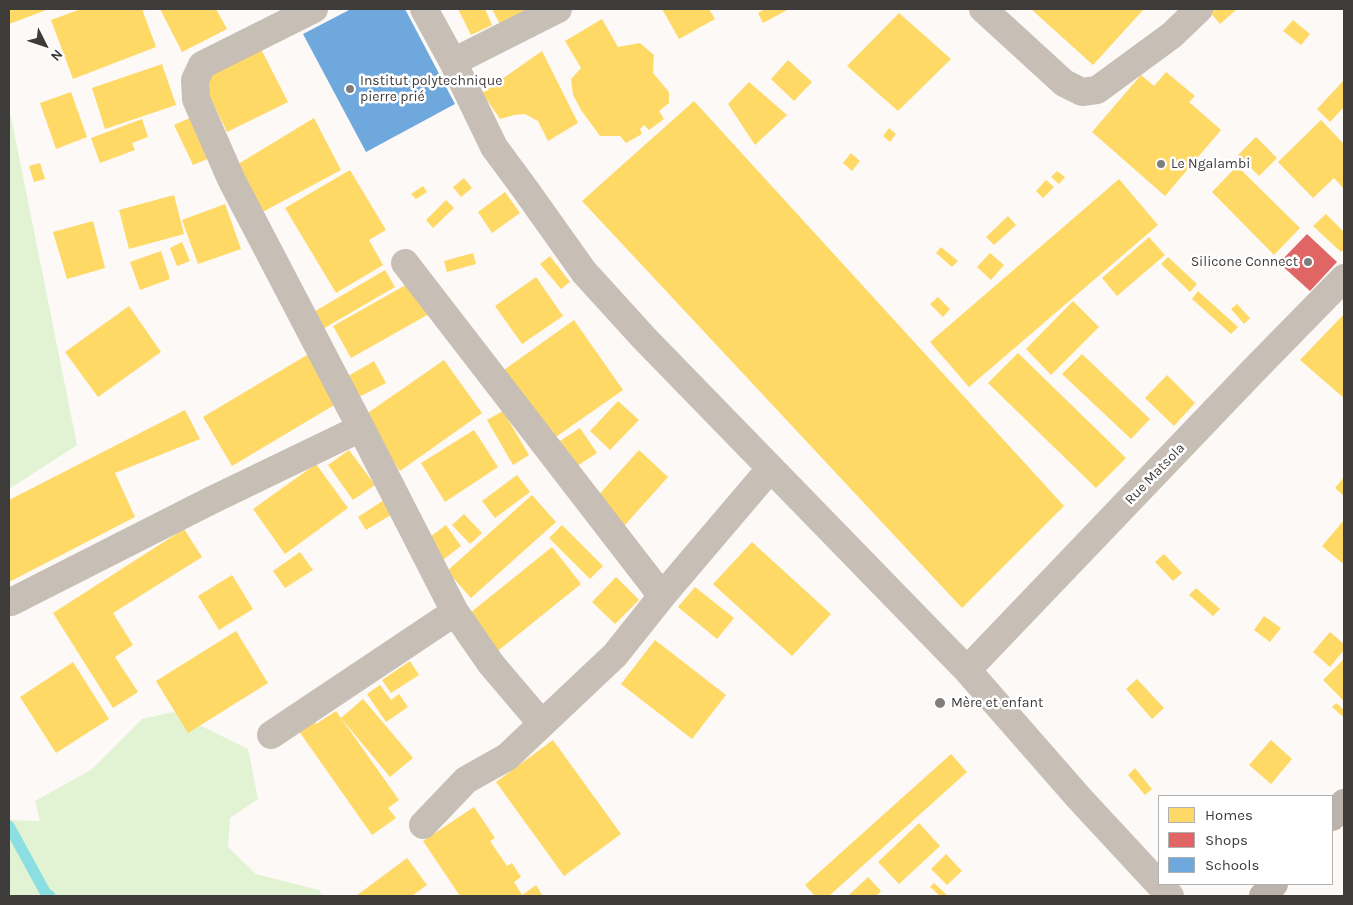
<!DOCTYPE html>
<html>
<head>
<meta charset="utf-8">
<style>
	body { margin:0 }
	#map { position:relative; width:1353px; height:905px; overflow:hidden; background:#fcf9f7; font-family:Karla,sans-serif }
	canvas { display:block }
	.frame { position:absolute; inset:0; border:10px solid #3e3c3b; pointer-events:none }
	.legend { position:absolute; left:1158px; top:795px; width:175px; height:90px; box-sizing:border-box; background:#fff; border:1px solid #b2b1b1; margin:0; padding:6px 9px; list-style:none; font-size:15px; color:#3e3c3b }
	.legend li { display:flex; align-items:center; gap:10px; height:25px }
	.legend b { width:25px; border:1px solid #b2b1b1 }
	.north { position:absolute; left:20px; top:20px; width:50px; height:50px; -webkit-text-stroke:4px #fff; paint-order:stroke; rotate:131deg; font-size:14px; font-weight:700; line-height:20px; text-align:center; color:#3e3c3b }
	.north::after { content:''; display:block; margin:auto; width:18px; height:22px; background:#3e3c3b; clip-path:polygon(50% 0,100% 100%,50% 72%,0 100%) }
</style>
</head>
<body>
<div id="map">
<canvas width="1353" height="905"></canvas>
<div class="frame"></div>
<ul class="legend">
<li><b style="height:14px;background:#ffd966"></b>Homes</li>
<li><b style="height:14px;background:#e06666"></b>Shops</li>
<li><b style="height:14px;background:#6fa8dc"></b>Schools</li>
</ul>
<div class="north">N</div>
</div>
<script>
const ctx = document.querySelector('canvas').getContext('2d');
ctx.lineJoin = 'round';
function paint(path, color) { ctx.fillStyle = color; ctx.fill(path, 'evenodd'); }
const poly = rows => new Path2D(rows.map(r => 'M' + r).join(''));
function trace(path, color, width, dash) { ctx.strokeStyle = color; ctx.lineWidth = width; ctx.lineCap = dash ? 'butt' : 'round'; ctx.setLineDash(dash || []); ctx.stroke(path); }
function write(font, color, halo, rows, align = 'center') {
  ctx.font = font + ' Karla,sans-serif'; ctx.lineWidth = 5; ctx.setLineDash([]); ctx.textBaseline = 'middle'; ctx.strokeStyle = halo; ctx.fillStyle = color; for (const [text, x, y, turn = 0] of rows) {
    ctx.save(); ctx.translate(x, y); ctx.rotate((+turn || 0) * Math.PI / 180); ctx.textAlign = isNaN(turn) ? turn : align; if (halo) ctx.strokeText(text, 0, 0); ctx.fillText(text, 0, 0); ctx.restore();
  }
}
paint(poly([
	[9,107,77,445,9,489],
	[173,712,248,749,258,799,230,818,228,847,256,874,319,890,322,896,9,896,9,820,40,821,35,801,91,770,142,719]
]), '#e1f3d3');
paint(poly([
	[9,9,49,9,9,24],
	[81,9,142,9,156,47,73,79,51,20],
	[160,9,216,9,227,29,182,52],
	[458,9,485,9,492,25,471,35],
	[492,9,542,9,503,30],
	[662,9,709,9,715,19,679,39],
	[765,9,789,9,763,23,758,13],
	[1031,9,1142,9,1143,10,1093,65],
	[1212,9,1237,9,1220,24,1209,11],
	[899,13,951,59,898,111,847,66],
	[602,19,618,47,640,43,654,55,653,73,669,92,669,103,659,111,664,119,649,130,644,125,640,129,642,134,626,143,620,136,600,136,581,110,573,95,571,79,581,68,565,41],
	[1293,20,1310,34,1301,45,1283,31],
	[261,49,288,102,227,132,201,79],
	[542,51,578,123,548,141,538,121,525,114,514,115,500,119,482,93],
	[788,60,812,82,794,101,771,79],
	[162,64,176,105,105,129,92,88],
	[1166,72,1195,96,1189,102,1221,130,1165,196,1092,132,1141,75,1154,86],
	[1344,80,1344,107,1330,122,1317,109],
	[749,82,787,115,755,145,728,104],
	[71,92,87,137,56,149,40,103],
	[694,101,1064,506,962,608,582,201],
	[194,116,212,157,193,165,174,125],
	[314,118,341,170,257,215,230,169],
	[142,119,148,137,132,143,135,150,100,163,91,138],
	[1321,120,1344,144,1344,189,1334,178,1313,198,1278,162],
	[889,128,896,134,890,142,883,136],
	[1256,137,1277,158,1259,176,1238,155],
	[851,153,860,161,852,171,843,163],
	[40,163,45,179,34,182,29,166],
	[1237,166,1300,228,1274,255,1212,192],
	[350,170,386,230,369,240,383,265,336,293,285,208],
	[1057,171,1065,177,1059,184,1051,177],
	[464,178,472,188,461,197,453,187],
	[1119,179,1158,225,969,387,930,342],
	[1046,180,1054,187,1043,198,1036,191],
	[423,186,427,192,416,199,411,194],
	[505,192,520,213,492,233,478,212],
	[174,195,184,234,129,249,119,210],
	[446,200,454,208,433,228,426,220],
	[225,204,241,249,198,264,182,220],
	[1326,214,1344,232,1344,249,1341,252,1313,226],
	[1008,216,1016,225,994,245,986,237],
	[93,221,105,268,67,279,53,232],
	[1149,237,1165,255,1117,296,1102,278],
	[182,242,190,261,177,266,170,248],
	[941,247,958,261,952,267,936,253],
	[161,251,170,279,140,290,130,262],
	[473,253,476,264,447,272,444,261],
	[990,253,1004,265,991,280,977,267],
	[550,256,570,282,561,289,540,264],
	[1168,257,1197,284,1190,292,1161,264],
	[385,270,395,287,316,333,307,316],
	[536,277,563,316,522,344,495,306],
	[411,282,429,314,351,358,333,326],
	[1198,291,1238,327,1231,334,1192,299],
	[938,297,950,309,943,317,930,304],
	[1073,301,1099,327,1051,375,1026,349],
	[1237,304,1250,318,1244,324,1231,309],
	[129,306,161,352,98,397,65,352],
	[1344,314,1344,398,1300,360],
	[574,320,623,390,550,441,501,372],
	[312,352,341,401,232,466,203,417],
	[1018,353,1126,458,1096,488,988,383],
	[1082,354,1150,419,1131,439,1062,374],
	[444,360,482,413,400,471,362,417],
	[374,361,386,383,359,397,348,376],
	[1167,375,1195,403,1174,426,1145,398],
	[618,401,639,420,610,450,590,431],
	[185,410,200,439,115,473,135,517,9,582,9,500],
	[503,411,529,455,513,465,487,420],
	[580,428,597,453,571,470,555,444],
	[474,430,498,467,445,502,421,463],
	[349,450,375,485,353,500,328,465],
	[639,450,668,477,624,526,595,499],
	[316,464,348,508,285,554,253,509],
	[517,475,530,492,495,518,482,501],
	[1344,477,1344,496,1335,488],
	[532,495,556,522,471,598,447,571],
	[387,498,396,512,366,530,358,517],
	[464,514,482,533,470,544,452,525],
	[1344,520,1344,561,1342,563,1322,546],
	[446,525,461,546,439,563,423,542],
	[562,525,603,566,590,579,549,538],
	[184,529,202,557,113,613,133,645,115,657,138,692,113,708,53,613],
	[752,542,831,614,792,656,713,584],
	[552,547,581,584,494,654,465,617],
	[300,552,313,570,285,588,273,571],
	[1164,554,1182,573,1173,581,1155,562],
	[232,575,253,609,219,630,198,596],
	[616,577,639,600,615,624,592,602],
	[695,587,734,618,717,639,678,607],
	[1196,588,1220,609,1213,616,1189,595],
	[1264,616,1281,628,1270,642,1254,630],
	[236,631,268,683,188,733,156,681],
	[1330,632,1344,644,1344,650,1330,667,1313,652],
	[655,640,726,695,692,739,621,684],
	[1344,659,1344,701,1323,680],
	[410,661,419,675,391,693,382,680],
	[73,662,109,719,56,753,20,697],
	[1137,679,1164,708,1152,719,1126,689],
	[380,685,391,700,399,694,408,707,386,722,367,694],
	[363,699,413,758,390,777,341,718],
	[1336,703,1344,710,1344,714,1342,716,1332,707],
	[336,711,399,800,388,808,396,818,372,835,296,727,311,717,316,724],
	[553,740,621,834,564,876,496,782],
	[1271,740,1292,759,1271,784,1249,765],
	[951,754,967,772,829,896,815,896,805,885],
	[1135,768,1152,789,1145,795,1128,775],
	[474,807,495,838,490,841,507,866,512,863,521,877,514,882,522,895,536,885,543,896,460,896,423,841],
	[919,823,940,846,899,884,878,862],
	[946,854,962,871,947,885,931,869],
	[407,858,427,885,412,896,356,896],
	[868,877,881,891,876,896,848,896],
	[934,883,947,895,945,896,940,896,930,887]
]), '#ffd966');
paint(poly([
	[1307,234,1337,262,1310,291,1279,263]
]), '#e06666');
paint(poly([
	[351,9,405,9,455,104,366,152,303,34]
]), '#6fa8dc');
trace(poly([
	[9,826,45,892,50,896]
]), '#8bdfe3', 11);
trace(poly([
	[314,9,202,65,195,80,196,99,232,181,361,428,455,612,491,664,542,724],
	[424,9,453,62,494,147,525,189,584,272,644,338,967,670,1079,798,1170,896],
	[983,9,1064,83,1082,92,1097,90,1172,35,1199,9],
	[453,62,558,9],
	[405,263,662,596],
	[11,602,210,501,361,428],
	[967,670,1253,371,1344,278],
	[271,735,455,612],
	[423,825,466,780,507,757,615,655,662,596,770,469]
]), '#c7beb6', 28);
trace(poly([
	[1332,817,1344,803],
	[1263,896,1274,884]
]), '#bdb2a9', 28);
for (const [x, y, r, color] of [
	[350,89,5,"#807e7d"],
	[1161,164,5,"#807e7d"],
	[1308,262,5,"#807e7d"],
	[940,703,6,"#807e7d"]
]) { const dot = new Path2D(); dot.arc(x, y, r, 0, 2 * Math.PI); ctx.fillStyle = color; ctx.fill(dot); trace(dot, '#fff', 2); }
write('14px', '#3e3c3b', '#fff', [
	["Institut polytechnique",360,81],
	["pierre prié",360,97],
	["Le Ngalambi",1171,164],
	["Silicone Connect",1298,262,"right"],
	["Mère et enfant",951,703]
], 'left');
write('14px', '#3e3c3b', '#fff', [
	["Rue Matsola",1155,474,-46]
]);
</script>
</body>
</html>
